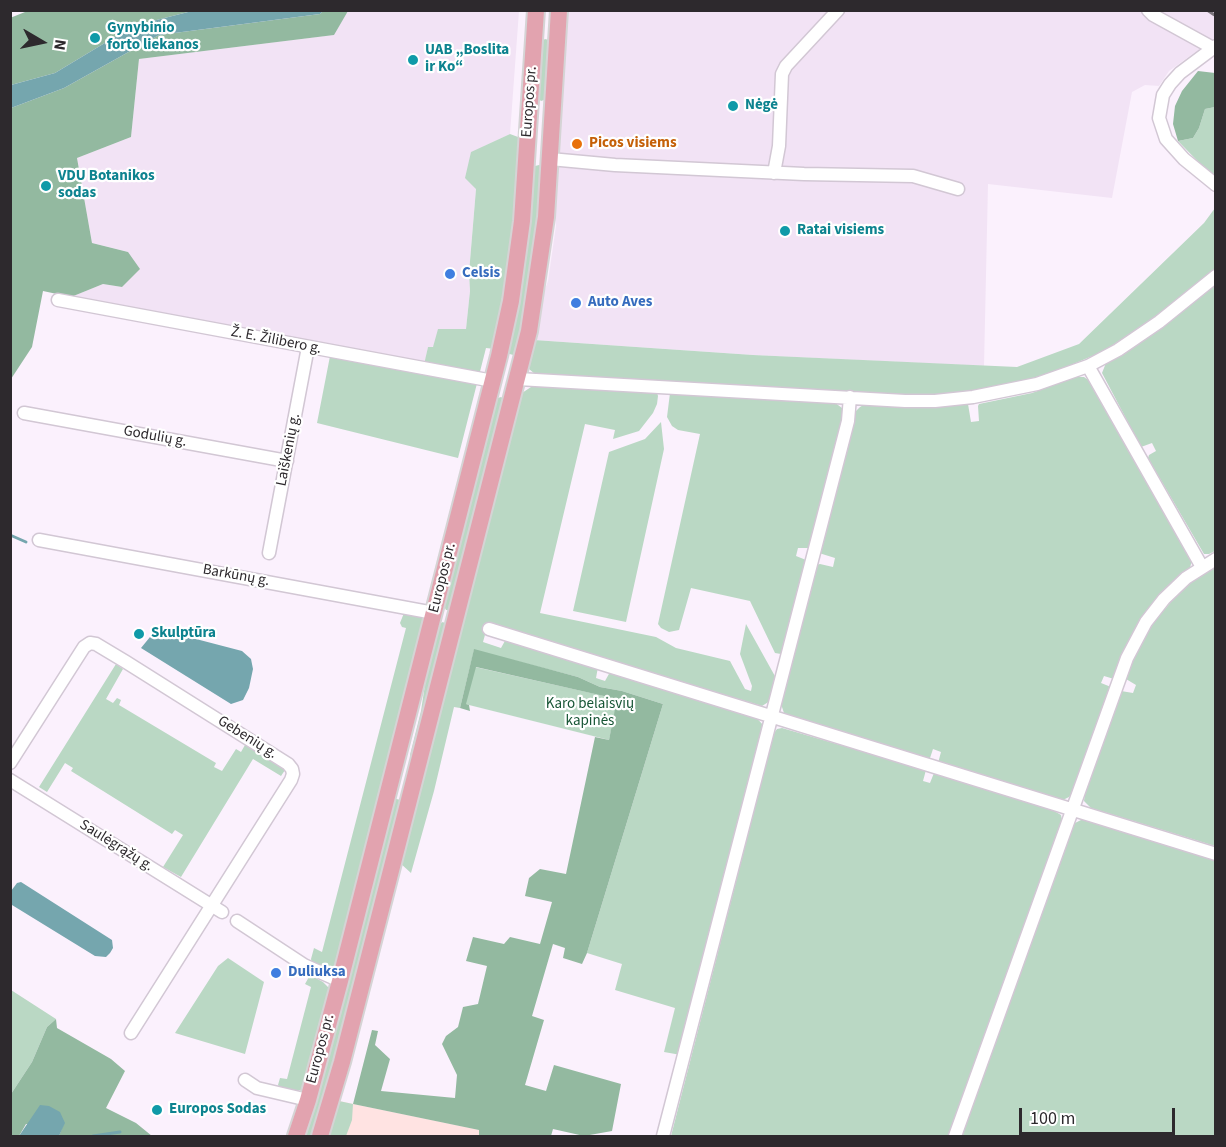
<!DOCTYPE html>
<html>
<head>
<meta charset="utf-8">
<style>
	body { margin:0 }
	#map { position:relative; width:1226px; height:1147px; overflow:hidden; background:#fbf1fd; font-family:"Source Sans 3",sans-serif }
	canvas { display:block }
	.frame { position:absolute; inset:0; border:12px solid #2d292d; pointer-events:none }
	.north { position:absolute; left:12px; top:12px; width:60px; height:60px; -webkit-text-stroke:4px #fff; paint-order:stroke; rotate:99deg; font-size:16px; font-weight:700; line-height:24px; text-align:center; color:#2d292d }
	.north::after { content:''; display:block; margin:auto; width:21px; height:27px; background:#2d292d; clip-path:polygon(50% 0,100% 100%,50% 72%,0 100%) }
	.scale { position:absolute; left:1019px; top:1108px; width:156px; height:27px; box-sizing:border-box; border:3px solid #2d292d; border-top:0; padding-left:8px; font-size:18px; line-height:21px; white-space:nowrap; color:#2d292d; -webkit-text-stroke:4px #fff; paint-order:stroke }
</style>
</head>
<body>
<div id="map">
<canvas width="1226" height="1147"></canvas>
<div class="frame"></div>
<div class="north">N</div>
<div class="scale">100 m</div>
</div>
<script>
const ctx = document.querySelector('canvas').getContext('2d');
ctx.lineJoin = 'round';
function paint(path, color) { ctx.fillStyle = color; ctx.fill(path, 'evenodd'); }
const poly = rows => new Path2D(rows.map(r => 'M' + r).join(''));
function trace(path, color, width, dash) { ctx.strokeStyle = color; ctx.lineWidth = width; ctx.lineCap = dash ? 'butt' : 'round'; ctx.setLineDash(dash || []); ctx.stroke(path); }
function write(font, color, halo, rows, align = 'center') {
  ctx.font = font + ' "Source Sans 3",sans-serif'; ctx.lineWidth = 4.5; ctx.setLineDash([]); ctx.textBaseline = 'middle'; ctx.strokeStyle = halo; ctx.fillStyle = color; for (const [text, x, y, turn = 0] of rows) {
    ctx.save(); ctx.translate(x, y); ctx.rotate((+turn || 0) * Math.PI / 180); ctx.textAlign = isNaN(turn) ? turn : align; if (halo) ctx.strokeText(text, 0, 0); ctx.fillText(text, 0, 0); ctx.restore();
  }
}
paint(poly([
	[339,1101,480,1130,479,1136,328,1136]
]), '#ffe3e2');
paint(poly([
	[348,11,519,11,510,134,472,152,476,189,469,273,470,291,466,329,432,347,428,347,425,363,71,297,103,284,122,287,128,252,92,243,77,158,131,137,139,59,333,35],
	[565,11,1215,11,1215,38,1169,71,1159,86,1145,85,1132,92,1112,198,988,184,984,366,753,355,534,340,544,292,548,281,556,226,554,207,558,169,559,99]
]), '#f2e3f5');
paint(poly([
	[545,39,549,40,547,99,541,101,538,98,542,41],
	[1215,107,1215,179,1178,141,1193,138,1199,128,1205,109],
	[510,134,518,137,521,141,512,254,495,349,486,348,458,458,317,423,331,351,423,369,428,347,433,347,438,329,466,329,470,291,469,273,476,189,465,178,471,152],
	[539,165,542,167,540,222,517,356,506,353,533,171,535,166],
	[1215,208,1215,269,1157,316,1104,351,1057,371,1022,381,957,394,898,395,542,376,535,374,529,369,534,340,753,355,1017,367,1079,344,1204,223],
	[1215,284,1215,551,1209,554,1204,554,1148,458,1149,455,1156,451,1152,443,1141,447,1102,373,1106,363,1137,345],
	[1076,377,1084,377,1091,382,1192,560,1190,568,1163,593,1114,679,1104,676,1101,683,1111,687,1073,792,1069,797,1061,801,938,763,941,752,933,749,929,761,785,716,781,704,816,565,820,564,833,567,835,558,819,553,856,411,860,407,865,404,936,407,968,404,971,422,979,421,978,406,979,404,1032,393],
	[539,386,656,389,658,396,657,404,653,413,639,431,613,439,615,430,585,424,540,613,656,637,676,648,730,661,745,689,751,691,752,686,740,654,746,624,776,678,770,701,762,706,488,624,483,642,501,648,506,639,598,667,596,678,605,681,610,672,754,715,763,725,764,729,681,1055,664,1052,675,1008,615,990,622,964,587,953,663,704,622,691,600,687,578,677,474,650,460,708,454,707,434,791,411,873,400,863,522,393,531,387],
	[670,393,834,402,842,408,843,419,810,548,798,548,796,556,806,560,781,654,775,653,750,601,691,588,679,630,669,632,661,628,658,624,700,434,678,430,672,426,667,417],
	[501,397,504,399,450,610,446,610,443,604,495,399],
	[661,422,664,449,626,622,573,611,609,452,645,439],
	[1215,565,1215,846,1091,808,1084,801,1085,792,1121,691,1133,693,1136,685,1126,679,1135,653,1150,626,1186,585],
	[404,613,418,613,425,622,338,964,334,970,329,971,312,963,311,959,314,948,322,952,406,628,402,627,400,623],
	[443,622,447,625,410,760,410,755,421,711,429,658,438,624],
	[116,664,123,669,106,699,113,703,117,698,121,700,119,705,216,763,214,767,222,771,236,749,241,752,245,745,285,770,281,776,253,759,181,877,163,867,183,835,175,830,172,834,71,771,73,768,65,763,47,792,39,787],
	[475,667,618,699,609,740,465,704],
	[782,728,926,770,923,781,930,783,934,773,1051,809,1061,815,1062,820,950,1136,671,1136,774,733,777,729],
	[393,798,404,801,314,1136,302,1136],
	[1083,819,1215,859,1215,1136,961,1136,1071,825],
	[228,958,264,982,245,1054,175,1033,218,966],
	[310,975,323,982,328,987,329,991,305,1086,301,1090,295,1091,280,1088,278,1085,280,1078,287,1079,311,987,305,984],
	[11,990,56,1019,47,1027,32,1062,11,1094],
	[339,1101,353,1104,352,1120,346,1136,330,1136,329,1133]
]), '#bad8c4');
paint(poly([
	[30,10,192,11,133,26,55,73,11,85,10,18],
	[323,11,348,11,334,35,139,59,131,137,77,158,92,243,128,252,140,269,122,287,103,284,71,297,43,291,32,347,11,379,11,108,64,88,159,35,320,14],
	[1198,71,1215,73,1215,107,1205,109,1199,128,1193,138,1178,141,1173,124,1175,106,1182,91],
	[474,649,578,677,600,687,622,691,663,704,587,953,582,964,563,958,565,948,553,944,532,1016,544,1020,525,1085,546,1091,554,1065,621,1084,612,1131,584,1136,553,1129,551,1136,479,1136,479,1130,353,1104,372,1030,378,1031,375,1045,390,1059,381,1091,455,1098,457,1075,442,1044,446,1036,458,1027,463,1007,478,1004,487,966,466,961,473,937,504,944,510,937,540,944,552,902,525,896,529,878,540,869,566,874,595,737,609,740,617,699,476,667,466,704,469,705,470,711,460,708],
	[56,1019,57,1028,111,1059,125,1071,106,1108,136,1123,152,1136,59,1136,64,1123,26,1124,19,1136,11,1136,11,1094,32,1062,47,1027]
]), '#93b9a0');
paint(poly([
	[192,11,323,11,320,14,159,35,64,88,11,108,11,85,55,73,133,26],
	[157,634,196,639,242,651,251,659,253,669,249,688,243,700,231,704,141,648,150,637],
	[21,882,112,940,113,948,110,953,106,957,95,956,12,905,11,902,11,891,17,883],
	[40,1105,49,1106,60,1112,65,1123,59,1136,19,1136]
]), '#75a6ae');
trace(poly([
	[10,535,26,542],
	[93,1136,120,1132]
]), '#75a6ae', 3);
const minor = poly([
	[1148,10,1153,15,1213,48],
	[1216,46,1180,73,1170,84,1163,95,1159,118,1166,139,1184,159,1216,185],
	[550,159,615,165,804,174,913,176,958,189],
	[774,173,779,146,782,74,786,66,838,10],
	[58,300,493,381],
	[1088,366,1202,567],
	[518,379,905,401,935,401,973,397,1037,384,1088,366,1118,350,1159,322,1216,276],
	[24,413,287,461],
	[39,540,434,613],
	[269,553,308,347],
	[489,629,1216,854],
	[10,763,84,647,90,643,96,644,126,662,288,764,292,769,293,774,291,780,131,1033],
	[10,780,222,912],
	[237,921,304,965,340,981],
	[245,1080,257,1088,308,1100],
	[663,1136,848,421,850,397],
	[955,1136,1127,658,1146,622,1164,599,1186,578,1216,559]
]);
const major = poly([
	[296,1136,308,1100,340,981,499,356,511,301,522,221,536,10],
	[320,1136,342,1062,529,331,546,217,559,10]
]);
trace(minor, '#d2c7d4', 15);
trace(major, '#d5d4d5', 20);
trace(minor, '#fff', 12);
trace(major, '#e2a3af', 16);
trace(poly([
	[1207,10,1216,16]
]), '#7d777e', 3, [9, 4.5]);
for (const [x, y, r, color] of [
	[95,38,6,"#0f9aa8"],
	[413,60,6,"#0f9aa8"],
	[733,106,6,"#0f9aa8"],
	[577,144,6,"#e8710a"],
	[46,186,6,"#0f9aa8"],
	[785,231,6,"#0f9aa8"],
	[450,274,6,"#3f7fe0"],
	[576,303,6,"#3f7fe0"],
	[139,634,6,"#0f9aa8"],
	[276,973,6,"#3f7fe0"],
	[157,1110,6,"#0f9aa8"]
]) { const dot = new Path2D(); dot.arc(x, y, r, 0, 2 * Math.PI); ctx.fillStyle = color; ctx.fill(dot); trace(dot, '#fff', 2); }
write('bold 15px', '#0d838f', '#fff', [
	["Gynybinio",107,29],
	["forto liekanos",107,46],
	["UAB „Boslita",425,51],
	["ir Ko“",425,68],
	["Nėgė",745,106],
	["VDU Botanikos",58,177],
	["sodas",58,194],
	["Ratai visiems",797,231],
	["Skulptūra",151,634],
	["Europos Sodas",169,1110]
], 'left');
write('15px', '#2d292d', '#fff', [
	["Europos pr.",530,102,-86],
	["Ž. E. Žilibero g.",276,341,11],
	["Godulių g.",155,437,10],
	["Laiškenių g.",289,450,-79],
	["Barkūnų g.",236,576,10],
	["Europos pr.",443,578,-76],
	["Gebenių g.",247,738,32],
	["Saulėgrąžų g.",116,846,32],
	["Europos pr.",321,1049,-75]
]);
write('bold 15px', '#c56008', '#fff', [
	["Picos visiems",589,144]
], 'left');
write('bold 15px', '#366cbe', '#fff', [
	["Celsis",462,274],
	["Auto Aves",588,303],
	["Duliuksa",288,973]
], 'left');
write('15px', '#175535', '#fff', [
	["Karo belaisvių",590,705],
	["kapinės",590,722]
]);
</script>
</body>
</html>
